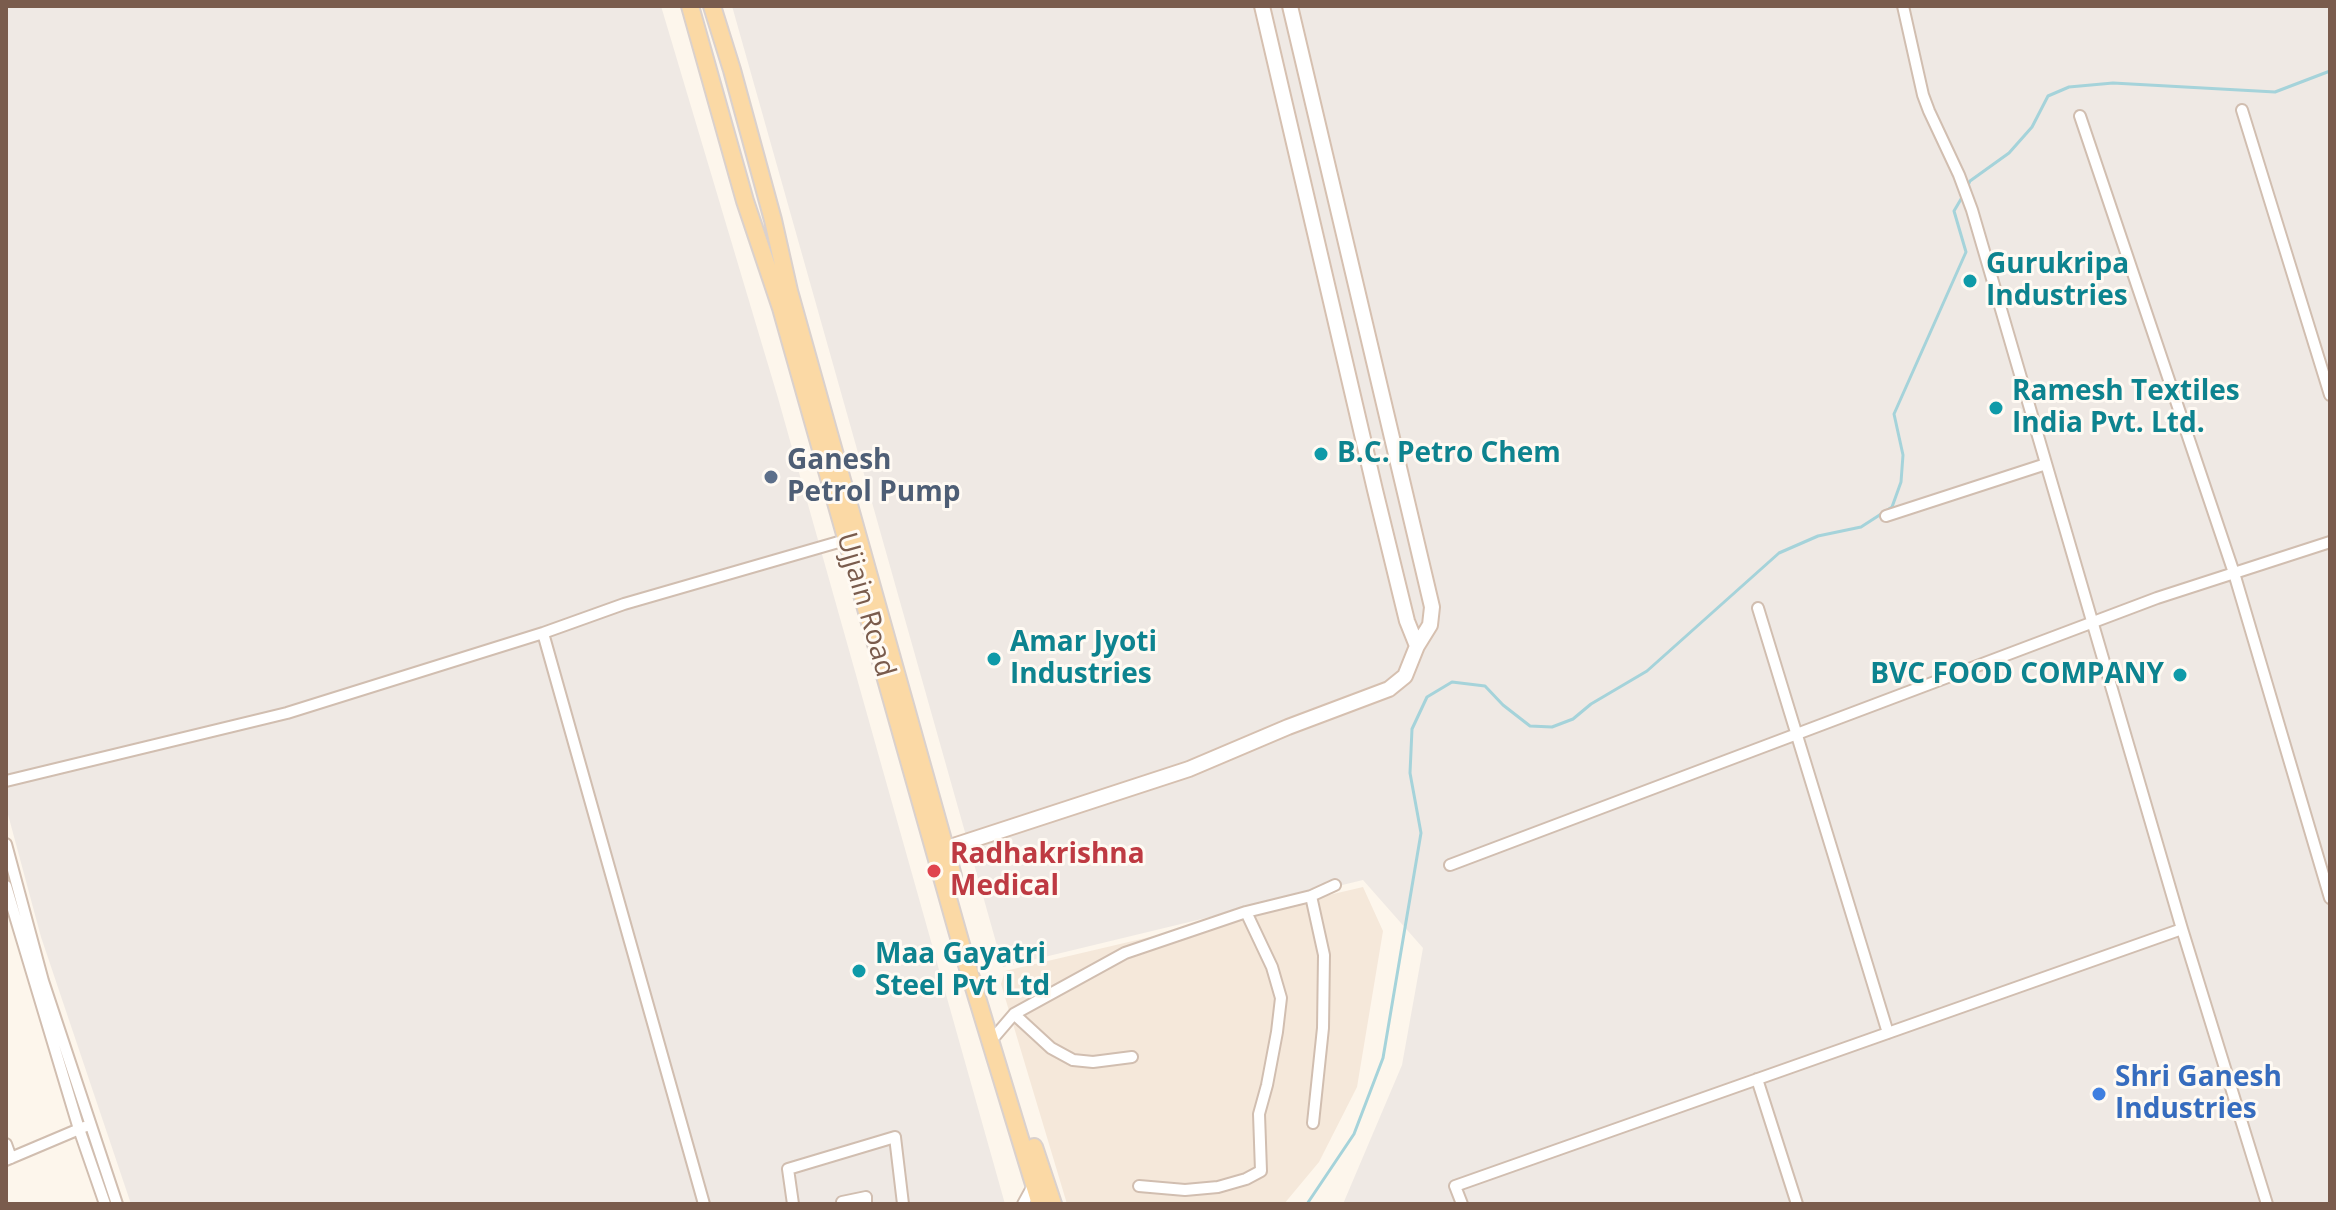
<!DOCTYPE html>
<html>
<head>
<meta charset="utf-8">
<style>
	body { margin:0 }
	#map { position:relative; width:2336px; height:1210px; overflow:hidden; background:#fdf6ec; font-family:"Open Sans",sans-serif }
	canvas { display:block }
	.frame { position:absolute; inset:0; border:8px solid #7a5c4d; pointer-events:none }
</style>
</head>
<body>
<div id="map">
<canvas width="2336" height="1210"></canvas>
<div class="frame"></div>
</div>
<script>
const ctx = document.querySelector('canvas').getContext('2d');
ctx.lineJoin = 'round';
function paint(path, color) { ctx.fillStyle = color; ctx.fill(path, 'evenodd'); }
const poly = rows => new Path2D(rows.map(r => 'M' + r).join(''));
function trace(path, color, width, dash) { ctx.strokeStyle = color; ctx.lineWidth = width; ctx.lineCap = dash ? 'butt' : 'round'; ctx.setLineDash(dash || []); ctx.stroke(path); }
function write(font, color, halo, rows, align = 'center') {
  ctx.font = font + ' "Open Sans",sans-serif'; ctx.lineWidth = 6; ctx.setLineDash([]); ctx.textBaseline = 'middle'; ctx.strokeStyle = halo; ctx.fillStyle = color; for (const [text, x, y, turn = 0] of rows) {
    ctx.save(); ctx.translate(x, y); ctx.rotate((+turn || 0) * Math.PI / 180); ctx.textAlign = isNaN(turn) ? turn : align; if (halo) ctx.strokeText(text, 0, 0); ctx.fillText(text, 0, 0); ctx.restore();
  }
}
paint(poly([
	[1363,887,1383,931,1357,1087,1319,1162,1284,1204,1115,1204,1113,1202,1067,1204,1001,984,1005,971]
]), '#f5e8da');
paint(poly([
	[6,6,661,6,778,398,1005,1204,131,1204,41,937,6,807],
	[732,6,2330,6,2330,1204,1343,1204,1402,1065,1423,948,1363,880,1003,967]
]), '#efe9e4');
trace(poly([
	[1967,187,1970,181,2009,153,2032,127,2048,96,2069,87,2113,83,2275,92,2330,71],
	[1307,1204,1354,1134,1383,1058,1421,833,1410,773,1412,729,1427,697,1452,682,1485,686,1503,705,1530,726,1552,727,1573,719,1591,704,1647,671,1779,553,1818,536,1861,527,1892,507,1901,482,1903,455,1894,414,1966,252,1954,211,1964,194]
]), '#a5d3da', 3);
const street = poly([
	[1903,6,1923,95,1929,111,1959,175,1972,210,2182,929,2267,1204],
	[2242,110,2330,395],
	[2080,116,2234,573,2330,898],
	[1886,516,2046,464],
	[1758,608,1888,1033],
	[543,633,704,1204],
	[6,781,287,713,543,633,624,604,849,539],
	[6,844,43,981,117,1204],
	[1450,865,2157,598,2330,542],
	[6,886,79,1129,105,1204],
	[1311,896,1324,955,1323,1028,1313,1123],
	[1014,1014,1051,1048,1073,1060,1093,1062,1132,1057],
	[996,1035,1014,1014,1125,953,1246,912,1311,896,1335,885],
	[1757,1079,1797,1204],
	[6,1144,11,1158],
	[6,1160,84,1127],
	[1139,1186,1185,1190,1218,1187,1246,1179,1261,1171,1259,1114,1267,1085,1277,1032,1281,998,1272,967,1246,912],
	[842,1202,866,1197,866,1204],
	[793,1204,788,1169,895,1137,903,1204],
	[1023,1204,1034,1184],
	[1462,1204,1455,1186,2182,929]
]);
const secondary = poly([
	[1262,6,1375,490,1407,621,1417,646],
	[935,852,1189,769,1288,727,1389,689,1405,676,1417,646,1430,625,1432,607,1290,6]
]);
const primary = poly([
	[690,6,745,201,781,308,964,955,1040,1204],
	[712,6,732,70,773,220,789,291,953,876],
	[1034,1147,1053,1204]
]);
trace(street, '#d1beb0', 14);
trace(secondary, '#d6c0b0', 18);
trace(primary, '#dad1cd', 20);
trace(street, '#fff', 10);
trace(secondary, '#fff', 14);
trace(primary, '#fbd9a5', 16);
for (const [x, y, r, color] of [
	[1970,281,8,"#0f9aa8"],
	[1996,408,8,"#0f9aa8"],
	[1321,454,8,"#0f9aa8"],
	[771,477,8,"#5c6f8a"],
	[994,659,8,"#0f9aa8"],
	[2180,675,8,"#0f9aa8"],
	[934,871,8,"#e0444e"],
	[859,971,8,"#0f9aa8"],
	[2099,1094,8,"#3f7fe0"]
]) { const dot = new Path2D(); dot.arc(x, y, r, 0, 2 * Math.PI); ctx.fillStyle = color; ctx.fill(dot); trace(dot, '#fffaf3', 3); }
write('bold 28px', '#0d838f', '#fffaf3', [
	["Gurukripa",1986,265],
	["Industries",1986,297],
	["Ramesh Textiles",2012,392],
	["India Pvt. Ltd.",2012,424],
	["B.C. Petro Chem",1337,454],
	["Amar Jyoti",1010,643],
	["Industries",1010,675],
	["BVC FOOD COMPANY",2164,675,"right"],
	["Maa Gayatri",875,955],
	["Steel Pvt Ltd",875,987]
], 'left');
write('bold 28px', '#4e5e75', '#fffaf3', [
	["Ganesh",787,461],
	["Petrol Pump",787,493]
], 'left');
write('28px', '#7a5c4d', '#fffaf3', [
	["Ujjain Road",865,605,74]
]);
write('bold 28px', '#be3a42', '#fffaf3', [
	["Radhakrishna",950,855],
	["Medical",950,887]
], 'left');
write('bold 28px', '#366cbe', '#fffaf3', [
	["Shri Ganesh",2115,1078],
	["Industries",2115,1110]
], 'left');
</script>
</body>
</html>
